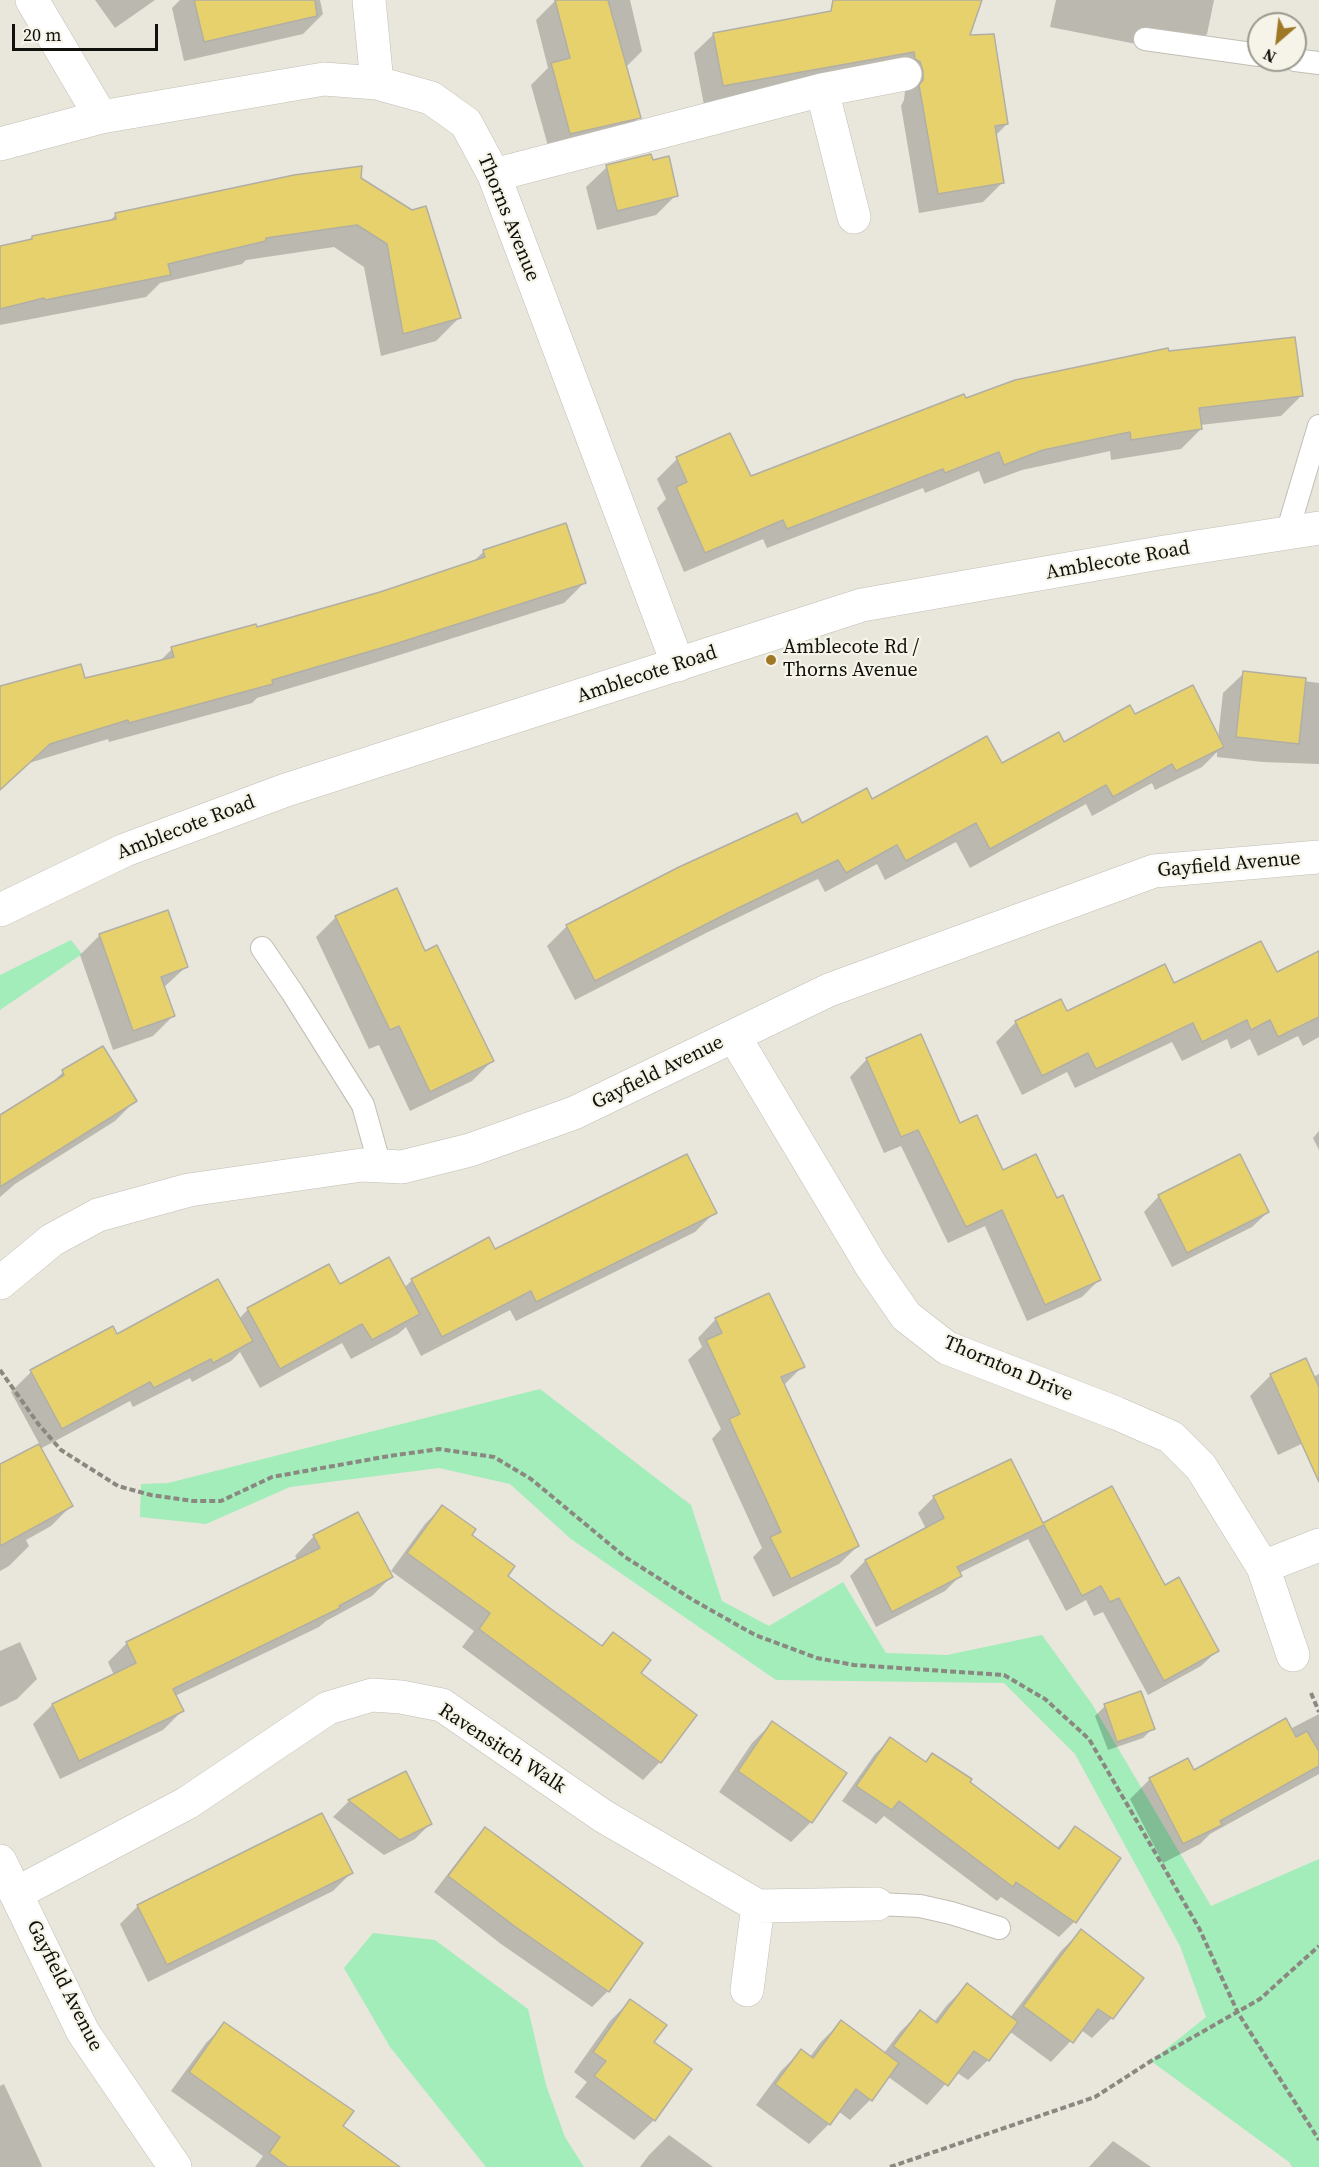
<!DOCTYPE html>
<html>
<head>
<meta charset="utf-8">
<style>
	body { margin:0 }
	#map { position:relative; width:1319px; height:2167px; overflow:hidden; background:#e9e6db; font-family:"Source Serif 4",serif }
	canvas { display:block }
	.north { position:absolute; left:1247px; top:12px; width:60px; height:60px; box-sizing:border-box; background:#f6f4e8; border:2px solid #9a9990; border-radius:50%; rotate:208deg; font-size:16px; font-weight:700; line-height:24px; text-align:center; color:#10100c }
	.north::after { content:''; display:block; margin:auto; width:21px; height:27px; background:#9e7825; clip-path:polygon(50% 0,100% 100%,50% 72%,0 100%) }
	.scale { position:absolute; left:12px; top:24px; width:146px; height:27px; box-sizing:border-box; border:3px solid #10100c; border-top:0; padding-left:8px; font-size:18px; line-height:21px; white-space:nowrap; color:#10100c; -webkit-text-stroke:4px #f6f4e8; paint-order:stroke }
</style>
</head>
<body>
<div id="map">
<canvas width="1319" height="2167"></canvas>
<div class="north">N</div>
<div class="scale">20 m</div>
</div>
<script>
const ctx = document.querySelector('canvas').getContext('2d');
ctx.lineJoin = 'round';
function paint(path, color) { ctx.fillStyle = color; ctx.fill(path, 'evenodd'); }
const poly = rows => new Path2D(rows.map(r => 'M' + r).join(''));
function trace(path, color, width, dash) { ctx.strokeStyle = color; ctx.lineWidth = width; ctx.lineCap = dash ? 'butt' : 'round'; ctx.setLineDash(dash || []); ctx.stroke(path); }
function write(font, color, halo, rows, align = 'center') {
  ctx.font = font + ' "Source Serif 4",serif'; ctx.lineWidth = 4.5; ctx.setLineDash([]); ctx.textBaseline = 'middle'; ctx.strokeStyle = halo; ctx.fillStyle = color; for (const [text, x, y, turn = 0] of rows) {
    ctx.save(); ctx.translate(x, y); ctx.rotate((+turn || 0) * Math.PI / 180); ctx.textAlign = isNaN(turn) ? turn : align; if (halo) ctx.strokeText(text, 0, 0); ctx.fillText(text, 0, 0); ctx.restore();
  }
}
paint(poly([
	[71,940,82,954,0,1010,0,975],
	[540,1389,691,1505,722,1601,769,1626,843,1582,886,1653,947,1655,1042,1635,1092,1704,1211,1906,1319,1859,1319,2167,1292,2167,1289,2162,1151,2061,1206,2017,1180,1946,1075,1754,1004,1683,776,1680,571,1539,510,1484,439,1468,290,1487,206,1524,140,1517,141,1484,168,1483],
	[373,1933,435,1940,528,2009,546,2085,565,2137,584,2167,486,2167,390,2047,344,1968]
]), '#a2edba');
paint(poly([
	[95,0,155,0,115,28],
	[180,0,320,0,323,14,303,34,184,61,172,8],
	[554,0,630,0,642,51,625,68,639,117,619,137,550,153,531,85,548,68,536,20,555,1],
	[845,0,980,0,968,37,1007,124,995,136,1002,183,983,202,919,213,901,106,904,100,905,91,900,82,704,105,694,53,714,34,841,10],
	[1056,0,1214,0,1207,34,1187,54,1050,27],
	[652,162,676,195,656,215,597,230,586,187,607,167],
	[360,179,459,318,436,341,381,356,364,267,334,247,246,260,242,264,160,283,146,297,0,325,0,248,28,241,32,237,108,222,116,215],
	[1167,353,1301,396,1281,416,1200,425,1201,429,1181,449,1111,460,1110,451,1022,470,984,484,979,471,925,493,923,488,767,548,763,539,684,572,657,508,666,499,657,479,677,459,750,478,965,400],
	[484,551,584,583,564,603,374,663,257,698,252,703,109,742,108,739,29,763,0,789,0,703,159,662,172,649,256,629,380,594,472,563],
	[1244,673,1319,683,1319,764,1263,762,1217,757,1217,752,1202,767,1155,790,1152,783,1092,816,1086,804,970,868,956,842,885,880,877,864,825,892,818,879,708,932,575,1000,547,946,567,926,801,825,871,801,1001,765,1134,716,1218,739,1223,693],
	[336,917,492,1061,472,1081,410,1111,379,1045,369,1049,316,937],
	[100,935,186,967,163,988,173,1016,153,1036,113,1050,80,955],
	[1319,953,1319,1037,1303,1046,1298,1036,1258,1056,1250,1039,1231,1049,1227,1039,1182,1061,1172,1042,1075,1088,1067,1072,1022,1095,996,1042,1016,1022,1067,1013,1173,985,1276,974],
	[867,1059,1002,1172,1099,1280,1082,1297,1027,1321,985,1226,948,1243,901,1146,884,1153,850,1077],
	[63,1072,135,1101,115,1121,15,1184,0,1197,0,1117,48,1087],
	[1319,1131,1319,1150,1313,1138],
	[1159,1196,1268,1212,1252,1227,1172,1267,1144,1212],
	[715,1212,695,1232,516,1321,510,1310,421,1356,406,1327,398,1334,351,1359,342,1343,260,1388,240,1352,231,1361,192,1382,190,1378,133,1407,130,1401,40,1449,71,1506,51,1526,26,1540,29,1546,9,1566,0,1571,0,1466,40,1445,11,1392,31,1372,116,1336,239,1319,248,1309,340,1286,404,1288,412,1280,494,1251],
	[716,1319,803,1366,784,1385,858,1546,839,1564,773,1597,753,1557,762,1548,712,1439,721,1429,688,1360,702,1347,698,1338],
	[1306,1360,1313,1377,1319,1374,1319,1451,1314,1438,1278,1455,1250,1396,1271,1375],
	[1112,1488,1164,1587,1217,1651,1201,1666,1148,1695,1103,1612,1094,1616,1086,1600,1066,1611,1028,1539,959,1573,960,1576,945,1591,876,1627,850,1576,865,1561,926,1529,918,1513,934,1497,1042,1525],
	[442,1507,506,1577,600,1647,613,1634,639,1673,695,1715,660,1762,643,1780,462,1647,474,1631,391,1571,425,1524],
	[314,1536,391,1577,372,1596,326,1621,319,1627,175,1696,182,1711,163,1730,60,1779,33,1724,52,1705,114,1675,108,1662,127,1643,298,1561,295,1556],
	[20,1642,37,1679,17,1699,0,1707,0,1651],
	[1105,1706,1153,1728,1143,1738,1108,1750,1095,1716],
	[1319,1714,1319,1774,1210,1834,1200,1844,1163,1863,1130,1799,1150,1779,1193,1772,1290,1729],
	[772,1723,811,1822,791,1842,719,1792,752,1743],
	[890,1739,924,1763,932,1755,1056,1849,1075,1828,1119,1858,1074,1922,1059,1937,1001,1897,997,1901,884,1816,876,1824,842,1801,875,1754],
	[406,1773,431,1823,415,1839,384,1855,333,1817,349,1801],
	[485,1829,641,1943,608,1991,592,2007,501,1944,434,1892,470,1845],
	[351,1873,333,1891,148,1982,120,1924,138,1906],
	[1081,1931,1112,2018,1092,2038,1081,2030,1051,2062,1009,2031,988,2060,968,2080,956,2072,927,2105,887,2076,870,2100,850,2120,838,2111,829,2124,809,2144,756,2105,781,2071,801,2051,810,2057,821,2042,841,2022,884,2053,900,2032,920,2012,934,2022,947,2005,967,1985,1010,2018,1061,1951],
	[630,2001,654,2120,634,2140,575,2097,587,2082,574,2072,610,2021],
	[225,2024,341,2126,368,2167,255,2167,263,2156,171,2091,206,2043],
	[4,2084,42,2166,41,2167,0,2167,0,2086],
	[669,2135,713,2167,640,2167,649,2155],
	[1113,2141,1151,2167,1089,2167]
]), '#0003');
const building = poly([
	[194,0,315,0,317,16,204,42,194,0],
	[555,0,608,0,641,118,570,134,551,63,570,58,555,0],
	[833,0,982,0,970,35,994,34,1008,124,995,126,1004,183,938,194,919,85,923,80,923,71,920,62,915,59,914,52,723,86,713,33,831,11,833,0],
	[651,154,653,160,669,156,678,196,617,211,606,165,651,154],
	[362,166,361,178,412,210,426,206,461,318,403,334,387,244,357,225,266,238,266,241,168,264,171,275,45,300,44,298,0,309,0,246,32,239,32,236,116,219,115,213,294,175,362,166],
	[1295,337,1303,396,1199,408,1202,429,1131,440,1130,432,1043,450,1004,465,999,452,945,473,943,469,787,529,783,520,705,553,676,487,687,482,676,457,730,433,751,476,964,394,966,398,1015,380,1168,348,1169,351,1295,337],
	[566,523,586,583,395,644,272,680,273,684,129,723,128,720,50,744,0,790,0,686,81,664,85,678,174,657,171,647,256,624,257,627,380,592,485,557,483,550,566,523],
	[1243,671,1306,678,1299,744,1236,737,1243,671],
	[1193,685,1224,747,1176,771,1172,764,1113,797,1106,785,990,849,976,823,906,861,897,845,846,873,838,860,730,912,595,981,566,925,679,867,797,813,802,823,867,788,872,799,987,736,1002,763,1059,732,1064,742,1130,705,1135,714,1193,685],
	[397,888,425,951,437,945,494,1061,430,1092,399,1026,390,1030,335,916,397,888],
	[168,910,188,967,161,977,175,1016,133,1031,99,934,168,910],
	[1261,941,1277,972,1319,951,1319,1017,1278,1037,1270,1020,1251,1030,1247,1020,1202,1042,1193,1023,1096,1069,1088,1053,1042,1076,1015,1021,1061,999,1067,1011,1165,964,1174,983,1261,941],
	[921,1034,960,1123,977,1115,1003,1170,1036,1154,1057,1198,1063,1195,1101,1280,1045,1305,1002,1210,966,1227,918,1130,901,1137,866,1058,921,1034],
	[103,1046,137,1101,0,1187,0,1115,64,1075,62,1070,103,1046],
	[687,1154,717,1213,536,1302,531,1291,442,1337,411,1279,489,1237,495,1249,687,1154],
	[1240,1154,1269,1212,1187,1253,1158,1195,1240,1154],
	[389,1257,420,1314,372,1340,362,1324,280,1369,247,1308,329,1264,340,1284,389,1257],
	[218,1279,253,1341,213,1363,211,1359,154,1388,150,1382,62,1429,30,1370,113,1326,117,1334,218,1279],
	[769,1293,805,1367,781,1377,859,1546,791,1579,770,1537,781,1532,729,1419,740,1414,706,1340,722,1333,715,1318,769,1293],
	[1306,1358,1319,1387,1319,1482,1270,1374,1306,1358],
	[39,1444,73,1506,0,1546,0,1464,39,1444],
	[1011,1459,1043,1523,1112,1486,1165,1585,1179,1577,1219,1651,1164,1681,1119,1598,1110,1602,1101,1586,1082,1596,1044,1525,957,1567,962,1576,892,1612,865,1560,944,1518,933,1496,1011,1459],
	[442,1505,476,1529,472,1535,515,1566,508,1576,551,1609,602,1646,613,1632,651,1660,641,1673,697,1715,661,1763,479,1629,490,1613,407,1553,442,1505],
	[358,1512,393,1577,339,1606,340,1608,173,1689,184,1711,79,1761,52,1704,136,1663,126,1642,320,1548,313,1535,358,1512],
	[1141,1691,1155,1729,1117,1742,1104,1704,1141,1691],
	[1286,1718,1296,1737,1307,1731,1319,1751,1319,1766,1220,1821,1222,1825,1183,1844,1149,1778,1188,1758,1194,1770,1286,1718],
	[772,1721,847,1773,812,1823,738,1771,772,1721],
	[890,1737,926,1762,932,1753,972,1779,970,1782,1059,1849,1075,1826,1121,1858,1076,1923,1016,1882,1013,1887,899,1801,892,1810,856,1786,890,1737],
	[406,1771,432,1824,400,1840,348,1800,406,1771],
	[322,1813,353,1873,167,1965,137,1905,322,1813],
	[485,1827,643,1943,609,1992,517,1928,448,1876,485,1827],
	[1081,1929,1144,1978,1113,2019,1098,2009,1073,2043,1023,2006,1081,1929],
	[967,1983,1018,2022,989,2061,974,2051,948,2086,893,2046,920,2010,937,2023,967,1983],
	[630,1999,667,2025,654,2042,692,2069,655,2121,594,2076,606,2061,593,2052,630,1999],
	[841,2020,899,2063,872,2101,856,2089,830,2125,775,2084,801,2049,813,2058,841,2020],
	[224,2022,354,2111,343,2126,400,2167,288,2167,269,2153,280,2137,189,2072,224,2022]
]);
paint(building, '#e7d16d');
trace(building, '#b1afa5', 1.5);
const service = poly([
	[1145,39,1259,55],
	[1295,60,1319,63],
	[1287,533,1319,426],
	[262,948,292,992,363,1105,380,1166],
	[877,1904,920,1906,951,1913,999,1928]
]);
const minor = poly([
	[32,0,101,117],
	[369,0,377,83],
	[822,90,854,217],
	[0,144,101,117,324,79,377,83,431,98,466,123,494,175,678,665],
	[494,175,822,90,905,74],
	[734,1036,872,1267,906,1316,947,1348,1116,1413,1171,1437,1201,1467,1263,1567,1293,1655],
	[0,1283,52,1240,98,1215,189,1190,362,1165,402,1167,470,1150,574,1113,829,990,1154,871,1319,857],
	[1263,1567,1319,1545],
	[0,1861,83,2032,175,2167],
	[17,1893,187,1803,328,1708,372,1695,401,1697,442,1705,603,1816,758,1906,877,1904],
	[747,1990,758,1906]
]);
const tertiary = poly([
	[0,910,125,850,286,790,862,605,1165,552,1319,528]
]);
trace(service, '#c1beb4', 24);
trace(minor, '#c1beb4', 34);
trace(tertiary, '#c1beb4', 34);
trace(poly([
	[0,1370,39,1425,61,1450,118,1486,151,1495,193,1501,221,1501,272,1477,389,1456,439,1449,494,1457,531,1479,625,1557,693,1600,755,1635,817,1658,854,1665,1004,1675,1045,1699,1089,1739,1199,1928,1238,2013,1319,2140],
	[1311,1693,1319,1712],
	[890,2167,1095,2097,1151,2061,1260,1999,1319,1946]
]), '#8a8880', 4, [6, 3]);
trace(service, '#fff', 22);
trace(minor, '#fff', 33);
trace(tertiary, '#fff', 33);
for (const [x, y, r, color] of [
	[771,660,6,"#9e7825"]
]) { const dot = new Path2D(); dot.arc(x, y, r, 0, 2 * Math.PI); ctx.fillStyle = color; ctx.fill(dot); trace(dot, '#f6f4e8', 2); }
write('20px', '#10100c', '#f6f4e8', [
	["Thorns Avenue",508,218,68],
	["Amblecote Road",1118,561,-10],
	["Amblecote Road",647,675,-18],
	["Amblecote Road",186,828,-21],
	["Gayfield Avenue",1229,865,-5],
	["Gayfield Avenue",658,1073,-26],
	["Thornton Drive",1008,1369,23],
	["Ravensitch Walk",502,1749,33],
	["Gayfield Avenue",64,1986,63]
]);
write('20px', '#10100c', '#f6f4e8', [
	["Amblecote Rd /",783,648],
	["Thorns Avenue",783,671]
], 'left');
</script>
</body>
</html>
